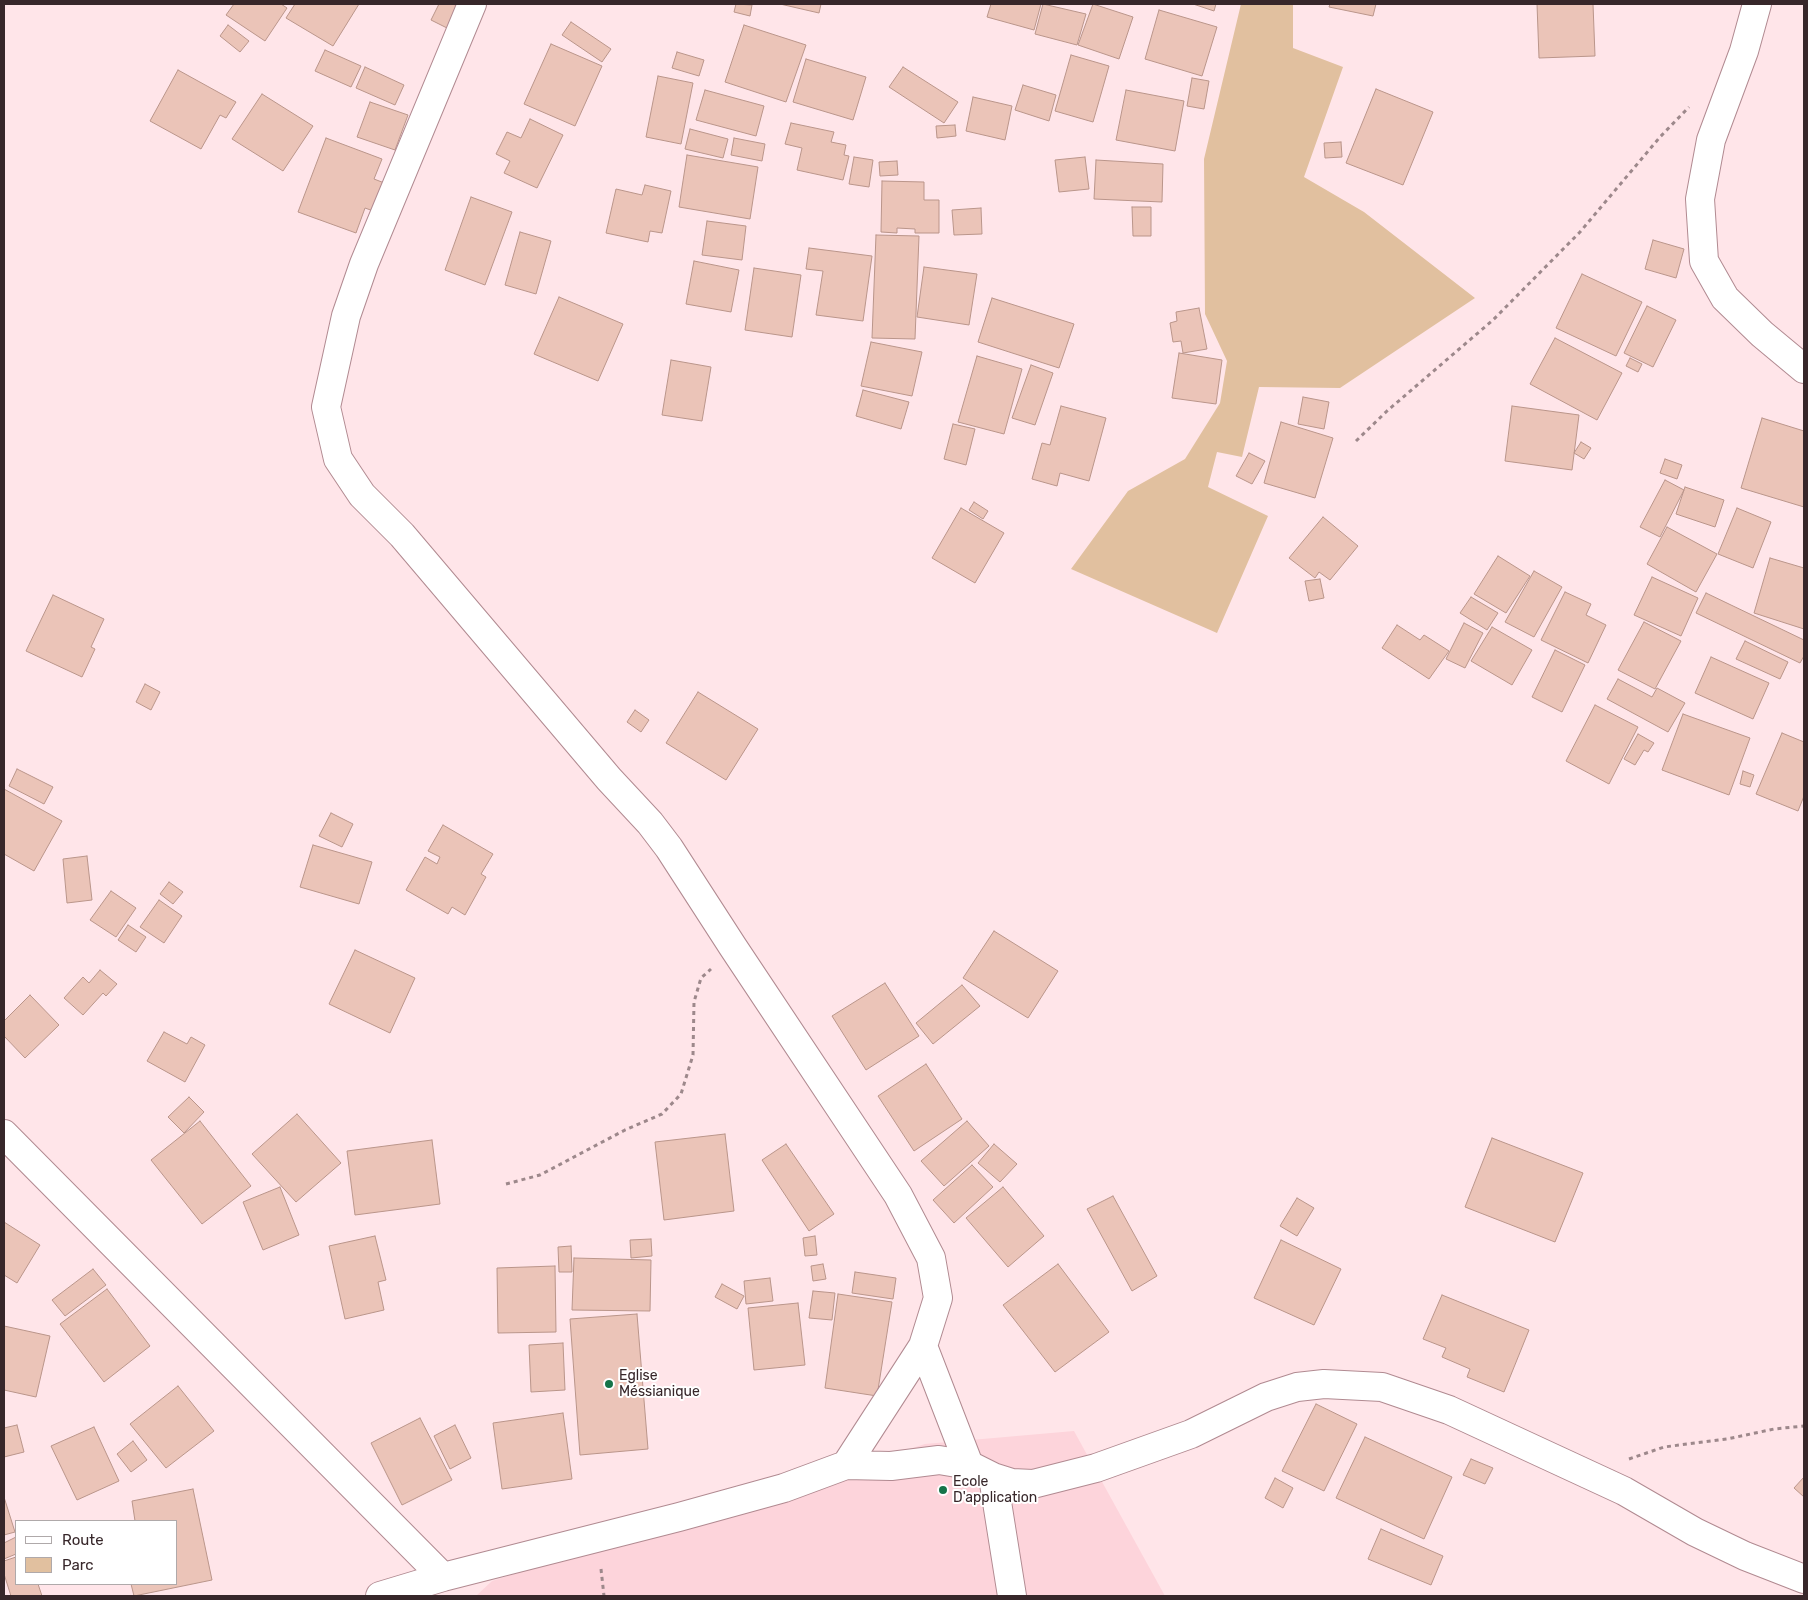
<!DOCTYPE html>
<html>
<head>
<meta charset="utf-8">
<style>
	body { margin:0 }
	#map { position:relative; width:1808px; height:1600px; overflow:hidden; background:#ffe5e9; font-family:Rubik,sans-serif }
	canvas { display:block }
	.frame { position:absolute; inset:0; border:5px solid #37272a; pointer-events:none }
	.legend { position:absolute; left:15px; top:1520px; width:162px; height:65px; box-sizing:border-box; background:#fff; border:1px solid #afa9aa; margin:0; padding:6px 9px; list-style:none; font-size:15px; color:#37272a }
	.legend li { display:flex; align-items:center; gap:10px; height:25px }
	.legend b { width:25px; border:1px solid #afa9aa }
</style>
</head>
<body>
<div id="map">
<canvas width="1808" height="1600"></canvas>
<div class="frame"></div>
<ul class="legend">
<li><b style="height:6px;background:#fff"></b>Route</li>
<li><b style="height:14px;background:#e1c09f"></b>Parc</li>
</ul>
</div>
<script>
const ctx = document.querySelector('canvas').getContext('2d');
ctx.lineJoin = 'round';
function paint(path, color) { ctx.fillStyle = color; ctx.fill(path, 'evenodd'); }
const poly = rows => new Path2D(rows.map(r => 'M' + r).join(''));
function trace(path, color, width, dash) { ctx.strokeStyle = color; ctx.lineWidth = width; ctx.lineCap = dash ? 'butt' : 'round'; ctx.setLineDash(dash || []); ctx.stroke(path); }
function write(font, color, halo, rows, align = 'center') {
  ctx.font = font + ' Rubik,sans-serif'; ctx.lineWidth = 4; ctx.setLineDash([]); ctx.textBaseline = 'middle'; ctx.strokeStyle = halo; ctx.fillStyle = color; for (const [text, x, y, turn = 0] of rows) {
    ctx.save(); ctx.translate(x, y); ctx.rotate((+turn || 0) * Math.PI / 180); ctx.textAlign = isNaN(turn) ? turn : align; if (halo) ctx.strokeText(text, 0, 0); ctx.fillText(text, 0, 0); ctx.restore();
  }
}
paint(poly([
	[1074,1431,1165,1596,476,1596,492,1581,925,1444]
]), '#fdd4db');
paint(poly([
	[1241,4,1293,4,1293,48,1343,67,1304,177,1364,212,1475,298,1340,388,1259,387,1242,457,1217,452,1208,487,1268,516,1217,633,1071,569,1128,491,1185,459,1220,403,1227,361,1205,314,1204,159]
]), '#e1c09f');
const building = poly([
	[234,4,281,4,287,8,265,41,226,15,234,4],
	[295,4,359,4,333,46,286,18,295,4],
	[439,4,453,4,460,7,449,29,431,20,439,4],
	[736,4,752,5,750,16,734,12,736,4],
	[780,4,821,4,819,13,780,4],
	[991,4,1041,4,1034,30,987,17,991,4],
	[1043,4,1086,14,1077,45,1035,34,1043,4],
	[1093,4,1133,17,1119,59,1078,45,1093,4],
	[1193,4,1216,4,1214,11,1193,4],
	[1330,4,1376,4,1373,16,1329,7,1330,4],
	[1537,4,1593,4,1595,56,1539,58,1537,4],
	[1159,10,1217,27,1202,76,1145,59,1159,10],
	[571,22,611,49,602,62,562,35,571,22],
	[228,25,249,41,240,52,220,36,228,25],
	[744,25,806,45,786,102,725,82,744,25],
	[551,44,602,66,575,126,524,104,551,44],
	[325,50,361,66,351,87,315,71,325,50],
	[677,52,704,60,699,76,672,68,677,52],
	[1071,55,1109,66,1093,122,1055,111,1071,55],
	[806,59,866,77,853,120,793,102,806,59],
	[365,67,404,85,395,105,356,88,365,67],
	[903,67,958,102,944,123,889,87,903,67],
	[178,70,236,102,226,118,220,115,201,149,150,121,178,70],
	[658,76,693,83,681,144,646,137,658,76],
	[1192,78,1209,81,1204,109,1187,106,1192,78],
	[1023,85,1056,95,1049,121,1015,110,1023,85],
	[1376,89,1433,112,1403,185,1346,163,1376,89],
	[705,90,764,106,756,136,696,120,705,90],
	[1126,90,1184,101,1175,151,1116,140,1126,90],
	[262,94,313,126,283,171,232,139,262,94],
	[973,97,1012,106,1005,140,966,131,973,97],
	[370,102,408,115,395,150,357,137,370,102],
	[530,119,563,135,537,188,504,173,510,161,496,154,507,132,521,138,530,119],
	[791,123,834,132,831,142,846,145,844,155,849,156,843,180,797,170,802,148,785,144,791,123],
	[955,125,956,136,937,138,936,126,955,125],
	[690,129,728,139,723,158,685,149,690,129],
	[326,138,382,159,374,179,387,184,376,212,365,208,356,233,298,212,326,138],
	[734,138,765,144,762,161,731,155,734,138],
	[1341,142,1342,157,1325,158,1324,143,1341,142],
	[687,155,758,167,750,219,679,207,687,155],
	[854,157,873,160,869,187,849,184,854,157],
	[1085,157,1089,189,1059,192,1055,160,1085,157],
	[1096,160,1163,164,1162,202,1094,199,1096,160],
	[897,161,898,175,880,176,879,162,897,161],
	[882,181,924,182,924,200,939,200,939,233,915,233,915,229,897,228,897,233,881,232,882,181],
	[645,185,671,191,662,233,650,231,648,242,606,233,616,189,642,195,645,185],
	[471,197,512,212,485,285,445,270,471,197],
	[1132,207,1151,207,1151,236,1133,236,1132,207],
	[981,208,982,234,954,235,952,210,981,208],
	[707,221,746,226,742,260,702,255,707,221],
	[520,232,551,241,536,294,505,285,520,232],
	[876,235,919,236,915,339,872,338,876,235],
	[1653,240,1684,249,1676,278,1645,269,1653,240],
	[809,248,872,256,863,321,816,315,823,271,806,269,809,248],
	[694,261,739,270,731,312,686,304,694,261],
	[924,267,977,274,969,325,917,317,924,267],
	[754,268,801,275,792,337,745,330,754,268],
	[1582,274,1642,302,1616,356,1556,328,1582,274],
	[559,297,623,324,598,381,534,354,559,297],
	[992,298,1074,324,1059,368,978,342,992,298],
	[1647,306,1676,320,1653,367,1624,353,1647,306],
	[1199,308,1207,349,1183,353,1181,341,1173,342,1170,323,1177,321,1176,312,1199,308],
	[1555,338,1622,373,1597,420,1530,384,1555,338],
	[871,342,922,352,912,396,861,386,871,342],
	[1179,353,1222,360,1216,404,1172,398,1179,353],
	[977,356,1022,369,1004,434,958,422,977,356],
	[1630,358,1642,364,1638,372,1626,366,1630,358],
	[671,360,711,367,702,421,662,415,671,360],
	[1031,365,1053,373,1035,425,1012,418,1031,365],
	[863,390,909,402,901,429,856,416,863,390],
	[1303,397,1329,402,1324,429,1298,424,1303,397],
	[1061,406,1106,418,1089,481,1060,473,1057,486,1032,479,1042,443,1050,445,1061,406],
	[1512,406,1579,415,1572,470,1505,461,1512,406],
	[1762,418,1804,431,1804,507,1741,488,1762,418],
	[1281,422,1333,438,1315,498,1264,483,1281,422],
	[953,424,975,429,966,465,944,459,953,424],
	[1581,442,1591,448,1584,459,1574,453,1581,442],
	[1249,453,1265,461,1252,484,1236,476,1249,453],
	[1665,459,1682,465,1677,479,1660,473,1665,459],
	[1665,480,1684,490,1660,537,1640,527,1665,480],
	[1685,487,1724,500,1715,527,1676,514,1685,487],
	[974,502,988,511,983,519,969,510,974,502],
	[961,508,1004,533,975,583,932,558,961,508],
	[1737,508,1771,522,1753,568,1718,554,1737,508],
	[1323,517,1358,546,1330,580,1319,572,1315,578,1289,558,1323,517],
	[1667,527,1717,554,1696,592,1647,564,1667,527],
	[1498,556,1530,576,1506,613,1474,594,1498,556],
	[1770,558,1804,568,1804,629,1754,613,1770,558],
	[1534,571,1562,587,1534,637,1505,622,1534,571],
	[1652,577,1698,598,1681,636,1634,615,1652,577],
	[1320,579,1324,598,1309,601,1305,581,1320,579],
	[1565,592,1591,604,1586,615,1606,625,1588,663,1541,640,1565,592],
	[1706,593,1804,640,1804,656,1800,663,1696,613,1706,593],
	[53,595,104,619,91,647,95,649,82,677,26,651,53,595],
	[1471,597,1498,613,1487,630,1460,613,1471,597],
	[1644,622,1681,641,1655,689,1618,670,1644,622],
	[1464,623,1483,633,1465,668,1446,659,1464,623],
	[1397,625,1420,640,1424,635,1449,651,1429,679,1382,648,1397,625],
	[1492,627,1532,650,1512,685,1471,661,1492,627],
	[1745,641,1788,662,1780,679,1736,659,1745,641],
	[1555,650,1585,665,1562,712,1532,697,1555,650],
	[1711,657,1769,683,1753,719,1695,693,1711,657],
	[1618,679,1652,697,1657,688,1685,703,1668,732,1607,699,1618,679],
	[145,684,160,692,151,710,136,702,145,684],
	[698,692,758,729,726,780,666,743,698,692],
	[1595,705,1638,727,1609,784,1566,761,1595,705],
	[635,710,649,720,641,732,627,722,635,710],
	[1683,714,1750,738,1729,795,1662,770,1683,714],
	[1782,733,1804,742,1804,796,1798,811,1756,794,1782,733],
	[1638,734,1654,743,1648,752,1644,750,1635,765,1624,759,1638,734],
	[17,769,53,787,44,804,9,786,17,769],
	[1743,771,1754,775,1750,787,1740,784,1743,771],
	[4,789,62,821,34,871,4,854,4,789],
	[331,813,353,824,342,847,319,836,331,813],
	[443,825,493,854,481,874,486,877,465,915,452,907,448,914,406,890,425,857,437,864,440,857,428,851,443,825],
	[313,845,372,862,359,904,300,887,313,845],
	[87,856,92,900,67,903,63,859,87,856],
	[169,882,183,892,173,904,160,894,169,882],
	[111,891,136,908,116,937,90,920,111,891],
	[159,900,182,916,164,943,140,927,159,900],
	[128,925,146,937,136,952,118,940,128,925],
	[994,931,1058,971,1028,1018,963,978,994,931],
	[355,950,415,978,390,1033,329,1004,355,950],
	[100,970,117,984,106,996,103,993,83,1015,64,998,83,977,89,983,100,970],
	[885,983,919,1036,866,1070,832,1016,885,983],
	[962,985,980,1006,933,1044,916,1023,962,985],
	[30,995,59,1025,25,1058,4,1036,4,1021,30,995],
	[164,1032,187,1044,191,1037,205,1045,185,1082,147,1061,164,1032],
	[926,1064,962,1119,914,1151,878,1096,926,1064],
	[189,1097,204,1112,184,1133,168,1117,189,1097],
	[297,1114,341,1163,296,1202,252,1154,297,1114],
	[200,1121,251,1186,202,1224,151,1160,200,1121],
	[967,1121,989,1146,944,1186,921,1161,967,1121],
	[725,1134,734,1211,664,1220,655,1142,725,1134],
	[1492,1138,1583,1173,1555,1242,1465,1207,1492,1138],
	[432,1140,440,1204,355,1215,347,1151,432,1140],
	[786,1144,834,1214,809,1231,762,1160,786,1144],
	[994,1144,1017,1164,1000,1182,978,1163,994,1144],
	[972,1165,993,1187,954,1223,933,1200,972,1165],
	[280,1187,299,1235,263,1250,243,1202,280,1187],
	[1003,1187,1044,1236,1008,1267,966,1218,1003,1187],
	[1113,1196,1157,1276,1132,1291,1087,1209,1113,1196],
	[1297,1198,1314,1208,1297,1236,1280,1226,1297,1198],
	[4,1222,40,1245,17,1283,4,1275,4,1222],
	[375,1236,386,1280,378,1282,384,1310,345,1319,329,1246,375,1236],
	[815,1236,817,1255,805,1256,803,1238,815,1236],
	[651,1239,652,1256,631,1258,630,1240,651,1239],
	[1281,1240,1341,1269,1314,1325,1254,1298,1281,1240],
	[571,1246,572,1272,559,1272,558,1247,571,1246],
	[574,1258,651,1260,650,1311,572,1310,574,1258],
	[823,1264,826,1279,813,1281,811,1266,823,1264],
	[1058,1264,1109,1332,1055,1372,1003,1305,1058,1264],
	[555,1266,556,1332,498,1333,497,1268,555,1266],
	[93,1269,106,1285,65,1316,52,1300,93,1269],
	[855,1272,896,1278,893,1299,852,1293,855,1272],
	[770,1278,773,1301,746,1304,744,1281,770,1278],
	[722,1284,744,1296,737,1309,715,1297,722,1284],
	[107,1289,150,1346,104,1382,60,1324,107,1289],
	[813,1291,835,1293,832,1320,809,1318,813,1291],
	[838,1294,892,1302,877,1396,825,1388,838,1294],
	[1442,1295,1529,1330,1504,1392,1467,1377,1470,1369,1442,1357,1446,1348,1423,1339,1442,1295],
	[798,1303,805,1365,754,1370,748,1308,798,1303],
	[637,1314,648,1449,580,1455,570,1319,637,1314],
	[4,1326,50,1336,36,1397,4,1390,4,1326],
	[563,1343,565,1390,531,1392,529,1345,563,1343],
	[178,1386,214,1431,166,1468,130,1424,178,1386],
	[1316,1404,1357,1424,1324,1491,1282,1471,1316,1404],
	[563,1413,572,1479,502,1489,493,1423,563,1413],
	[420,1418,452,1480,402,1505,371,1443,420,1418],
	[17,1425,24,1452,4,1457,4,1428,17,1425],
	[455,1425,471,1458,450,1469,434,1436,455,1425],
	[94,1427,119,1481,77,1500,51,1446,94,1427],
	[1365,1437,1452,1477,1424,1539,1336,1498,1365,1437],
	[133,1441,147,1460,131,1472,117,1454,133,1441],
	[1471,1459,1493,1468,1485,1484,1463,1475,1471,1459],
	[1804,1477,1804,1497,1794,1488,1804,1477],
	[1275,1478,1293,1488,1283,1508,1265,1498,1275,1478],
	[193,1489,212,1580,134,1596,131,1584,176,1584,176,1521,135,1521,132,1501,193,1489],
	[4,1497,15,1532,4,1535,4,1497],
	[1381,1529,1443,1556,1431,1585,1368,1559,1381,1529],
	[16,1537,16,1554,4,1559,4,1543,16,1537],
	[16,1557,16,1584,38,1584,42,1596,11,1596,4,1574,4,1561,16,1557]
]);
paint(building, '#ebc4b8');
trace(building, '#ba958a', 1);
const minor = poly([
	[472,4,364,264,346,316,326,407,338,459,362,495,402,535,609,779,650,823,669,848,733,947,898,1195,931,1258,938,1298,923,1346,846,1465],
	[1757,4,1744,51,1711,140,1700,199,1704,261,1725,298,1762,334,1804,369],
	[4,1134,443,1577,679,1517,784,1488,846,1465,891,1466,939,1460,969,1465,993,1477,1012,1483,1033,1484,1096,1468,1191,1434,1266,1397,1297,1387,1324,1384,1382,1387,1449,1410,1624,1491,1695,1532,1745,1556,1804,1579],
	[923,1346,969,1465],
	[993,1477,1012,1596],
	[380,1596,443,1577]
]);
trace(minor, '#b18a91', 30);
trace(poly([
	[1356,441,1387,411,1493,320,1580,232,1660,137,1689,107],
	[506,1184,540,1175,625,1130,662,1114,681,1094,693,1055,694,1002,701,978,711,969],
	[1629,1459,1664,1447,1727,1439,1774,1429,1804,1426],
	[601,1569,604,1596]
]), '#9d888b', 3, [4, 4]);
trace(minor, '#fff', 28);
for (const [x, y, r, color] of [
	[609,1384,5,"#157449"],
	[943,1490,5,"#157449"]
]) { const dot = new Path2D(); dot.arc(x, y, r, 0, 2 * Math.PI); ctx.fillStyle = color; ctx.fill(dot); trace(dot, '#fff', 2); }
write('14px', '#37272a', '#fff', [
	["Eglise",619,1376],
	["Méssianique",619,1392],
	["Ecole",953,1482],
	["D'application",953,1498]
], 'left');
</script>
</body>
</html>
